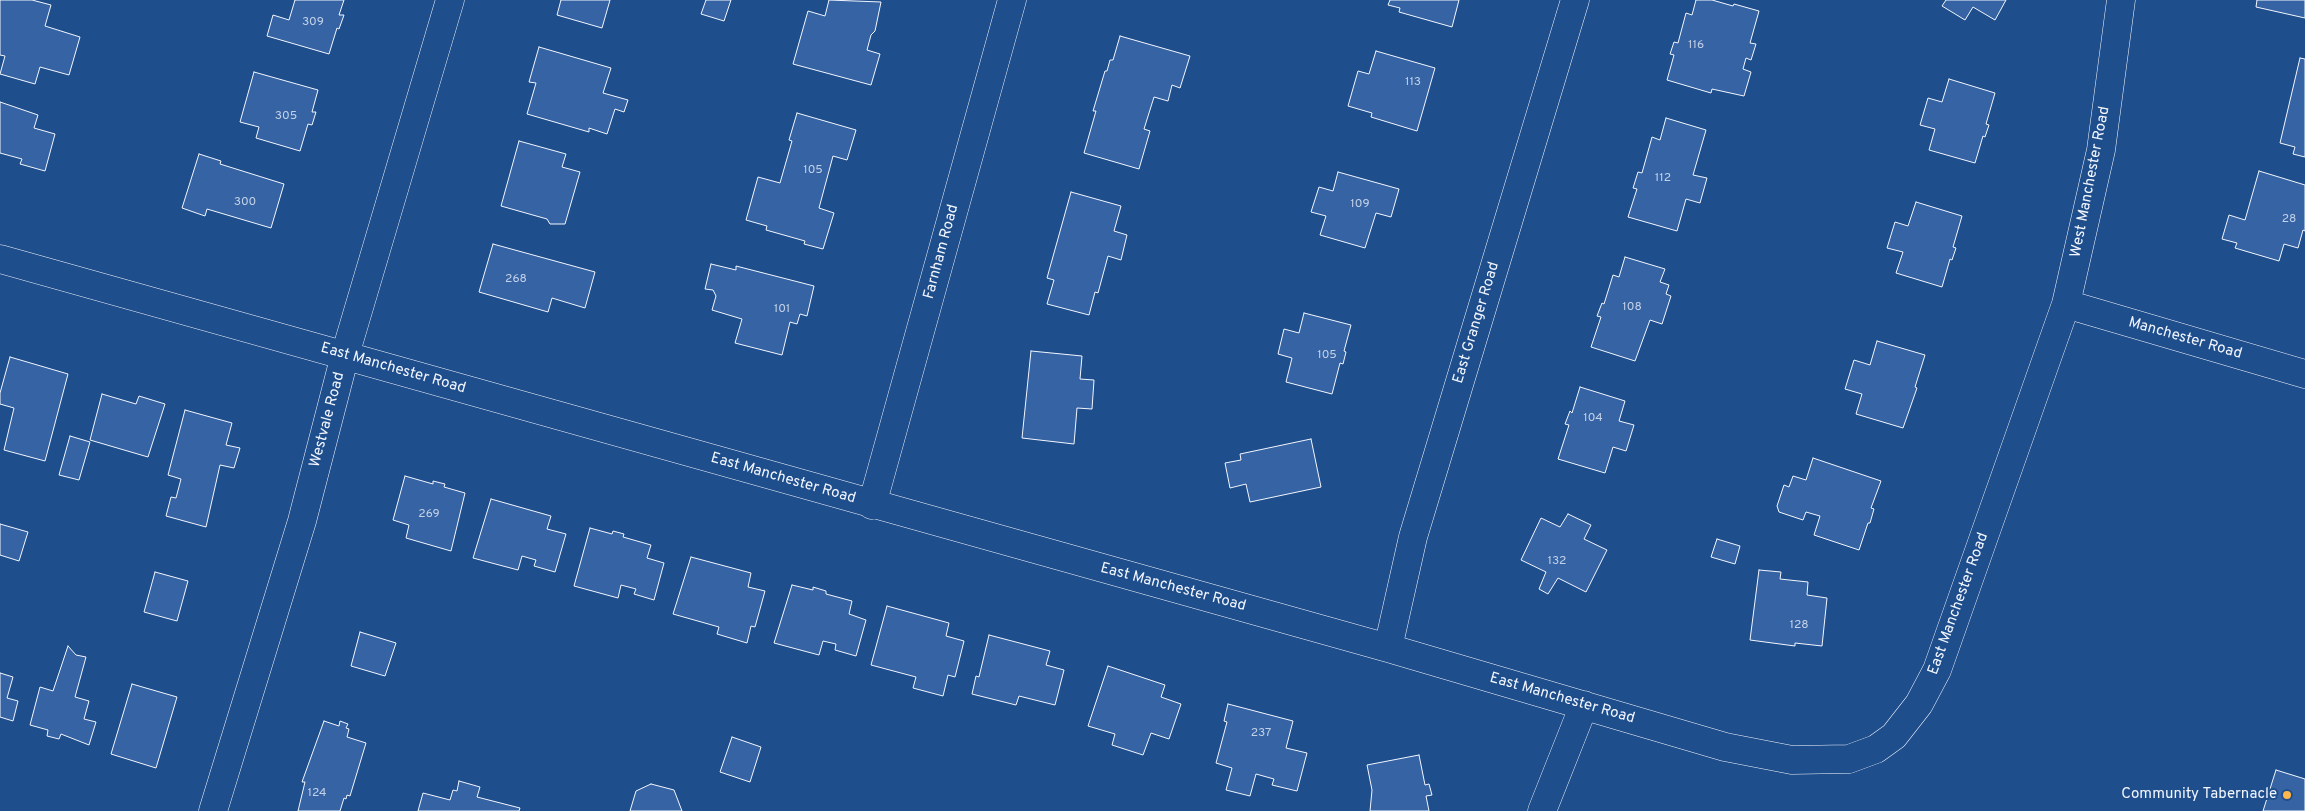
<!DOCTYPE html>
<html>
<head>
<meta charset="utf-8">
<style>
	body { margin:0 }
	canvas { display:block; background:#1f4e8c }
</style>
</head>
<body>
<canvas width="2305" height="811"></canvas>
<script>
const ctx = document.querySelector('canvas').getContext('2d');
ctx.lineJoin = 'round';
function paint(path, color) { ctx.fillStyle = color; ctx.fill(path, 'evenodd'); }
const poly = rows => new Path2D(rows.map(r => 'M' + r).join(''));
function trace(path, color, width, dash) { ctx.strokeStyle = color; ctx.lineWidth = width; ctx.lineCap = dash ? 'butt' : 'round'; ctx.setLineDash(dash || []); ctx.stroke(path); }
function write(font, color, halo, rows, align = 'center') {
  ctx.font = font + ' Overpass,sans-serif'; ctx.lineWidth = 4; ctx.setLineDash([]); ctx.textBaseline = 'middle'; ctx.strokeStyle = halo; ctx.fillStyle = color; for (const [text, x, y, turn = 0] of rows) {
    ctx.save(); ctx.translate(x, y); ctx.rotate((+turn || 0) * Math.PI / 180); ctx.textAlign = isNaN(turn) ? turn : align; if (halo) ctx.strokeText(text, 0, 0); ctx.fillText(text, 0, 0); ctx.restore();
  }
}
const building = poly([
	[0,0,32,0,51,5,45,26,80,37,69,75,40,67,35,84,0,74,5,56,0,55,0,0],
	[295,0,344,0,339,15,344,15,339,29,337,28,329,54,267,36,273,15,289,20,295,0],
	[561,0,610,0,602,28,557,15,561,0],
	[706,0,731,0,724,21,701,14,706,0],
	[829,0,881,2,875,31,871,35,867,50,880,54,871,85,793,64,808,11,825,16,829,0],
	[1390,0,1459,0,1452,27,1399,12,1400,8,1388,5,1390,0],
	[1696,0,1712,0,1733,6,1734,4,1759,11,1750,43,1756,44,1751,60,1746,58,1743,69,1751,72,1744,96,1712,89,1711,93,1667,80,1674,55,1670,54,1674,42,1678,43,1686,13,1692,15,1696,0],
	[1946,0,2006,0,1995,20,1973,7,1965,20,1942,6,1946,0],
	[2257,0,2305,0,2305,18,2256,7,2257,0],
	[1120,36,1190,56,1180,88,1172,85,1168,101,1154,97,1144,129,1150,131,1139,169,1084,153,1096,111,1093,111,1105,71,1107,71,1110,60,1113,60,1120,36],
	[539,47,611,68,603,93,628,100,624,112,615,109,607,134,589,128,589,132,527,114,536,83,529,82,539,47],
	[1376,51,1435,68,1417,131,1371,117,1372,113,1348,106,1358,71,1369,74,1376,51],
	[2300,58,2305,59,2305,157,2293,154,2295,147,2280,143,2300,58],
	[254,72,318,90,312,112,316,112,312,125,308,124,300,151,256,138,259,127,240,122,254,72],
	[1949,79,1995,93,1986,124,1989,125,1985,137,1983,136,1975,163,1929,150,1935,129,1920,125,1928,98,1942,102,1949,79],
	[0,102,38,115,34,128,55,134,45,171,20,164,22,159,0,153,0,102],
	[797,113,856,130,847,160,833,156,819,208,834,213,823,249,804,244,805,241,766,230,767,226,746,220,758,177,780,183,792,141,789,140,797,113],
	[1666,118,1706,130,1693,175,1707,178,1700,203,1686,199,1677,231,1628,217,1637,189,1633,188,1638,172,1642,173,1652,137,1660,140,1666,118],
	[519,141,566,154,562,167,580,172,565,224,550,224,547,219,501,206,519,141],
	[199,154,221,161,220,164,284,184,271,228,207,209,205,216,182,208,199,154],
	[2259,171,2305,185,2305,231,2303,230,2298,248,2284,244,2279,261,2235,248,2237,243,2222,239,2229,215,2245,220,2259,171],
	[1338,172,1399,189,1391,217,1376,213,1365,248,1320,235,1326,216,1311,212,1319,187,1333,191,1338,172],
	[1071,192,1121,206,1114,231,1127,235,1121,260,1108,256,1098,293,1095,292,1089,315,1047,304,1054,280,1047,278,1071,192],
	[1916,202,1962,216,1953,247,1956,248,1952,260,1950,259,1942,287,1896,273,1903,252,1887,248,1895,222,1908,226,1916,202],
	[493,244,595,272,585,308,552,298,548,312,479,292,493,244],
	[1625,257,1665,269,1660,282,1669,285,1666,294,1671,296,1662,324,1650,320,1635,361,1591,347,1601,317,1597,316,1602,303,1604,304,1613,275,1619,277,1625,257],
	[711,264,736,270,736,266,814,286,807,316,800,314,797,324,790,322,782,355,735,343,742,319,712,310,716,296,713,290,705,289,711,264],
	[1304,313,1351,325,1344,351,1346,352,1343,364,1340,363,1332,394,1286,382,1292,358,1278,354,1284,329,1299,333,1304,313],
	[1877,341,1925,355,1915,387,1917,388,1903,428,1856,414,1862,394,1845,389,1854,360,1870,365,1877,341],
	[1031,351,1082,356,1080,379,1094,380,1092,409,1077,408,1074,444,1022,438,1031,351],
	[10,357,68,374,45,461,4,450,14,408,0,404,0,393,10,357],
	[1580,387,1625,401,1619,421,1634,425,1626,451,1613,447,1605,473,1558,459,1569,425,1565,424,1570,411,1572,413,1580,387],
	[102,394,136,404,139,396,165,404,148,457,90,440,102,394],
	[185,410,232,423,226,445,240,448,234,468,220,465,206,527,166,516,171,497,176,498,181,479,168,475,185,410],
	[70,436,90,442,79,480,59,475,70,436],
	[1311,439,1321,487,1250,502,1246,484,1230,488,1225,463,1241,460,1240,454,1311,439],
	[1813,458,1881,481,1871,508,1874,509,1870,523,1868,523,1859,550,1814,535,1820,516,1806,512,1803,520,1779,512,1777,506,1784,485,1789,487,1793,476,1806,480,1813,458],
	[405,476,433,484,433,481,445,484,444,487,465,493,451,551,406,538,409,525,393,520,405,476],
	[491,499,551,516,547,529,566,534,555,572,534,566,536,560,522,556,518,570,473,558,491,499],
	[1568,514,1591,525,1584,539,1607,550,1586,592,1558,578,1548,594,1539,589,1546,572,1521,560,1541,518,1560,527,1568,514],
	[0,524,28,532,19,561,0,555,0,524],
	[590,528,612,534,613,531,624,534,623,537,651,545,647,558,664,563,654,600,634,594,636,589,621,585,618,598,574,586,590,528],
	[1717,539,1740,546,1735,564,1711,557,1717,539],
	[691,557,751,573,748,587,765,591,755,627,751,626,747,643,717,634,719,627,673,614,691,557],
	[1759,570,1781,572,1780,579,1808,582,1807,595,1827,598,1822,646,1795,643,1795,646,1750,640,1759,570],
	[155,572,188,581,177,621,144,612,155,572],
	[792,585,813,590,813,587,826,591,826,594,852,601,849,614,866,620,856,656,835,650,836,644,823,641,819,655,774,643,792,585],
	[887,606,949,623,946,636,964,641,955,677,948,675,943,696,913,688,916,677,871,665,887,606],
	[360,632,396,643,385,676,351,666,360,632],
	[989,635,1050,651,1046,665,1064,670,1055,705,1019,696,1016,705,972,694,976,676,979,677,989,635],
	[68,646,76,655,86,657,75,697,89,701,84,719,96,722,89,745,61,734,59,739,47,736,48,730,30,725,40,687,53,691,68,646],
	[1108,666,1165,685,1161,697,1181,704,1169,739,1151,733,1143,755,1112,745,1115,734,1088,726,1108,666],
	[0,673,13,677,7,698,18,701,13,721,0,717,0,673],
	[132,684,177,697,156,768,111,754,132,684],
	[1228,704,1293,721,1286,748,1307,753,1297,791,1272,785,1274,779,1256,774,1250,796,1226,790,1232,768,1216,763,1227,722,1224,721,1228,704],
	[324,721,339,726,340,721,348,724,346,728,349,729,347,737,366,743,350,796,347,795,346,799,344,798,340,811,298,811,305,782,302,782,324,721],
	[732,737,761,747,750,782,720,772,732,737],
	[1419,755,1425,785,1429,784,1432,795,1426,796,1429,811,1370,811,1372,790,1367,765,1419,755],
	[2276,770,2305,779,2305,811,2263,811,2276,770],
	[459,781,480,787,477,797,520,808,519,811,418,811,423,793,450,800,453,790,457,791,459,781],
	[651,784,674,790,682,811,630,811,636,791,651,784]
]);
paint(building, '#3563a3');
trace(building, '#f2f6ff', 1);
const minor = poly([
	[0,259,1388,648,1725,747,1792,760,1849,759,1876,749,1894,736,1919,704,1937,670,2066,304,2101,150,2121,0],
	[2066,304,2305,374],
	[872,505,1012,0],
	[1388,648,1413,537,1575,0],
	[213,811,302,521,345,355,450,0],
	[1542,811,1584,705]
]);
trace(minor, '#f2f6ff', 29);
trace(minor, '#1f4e8c', 28);
for (const [x, y, r, color] of [
	[2287,795,5,"#ffb74d"]
]) { const dot = new Path2D(); dot.arc(x, y, r, 0, 2 * Math.PI); ctx.fillStyle = color; ctx.fill(dot); trace(dot, '#1f4e8c', 2); }
write('12px', '#c3d1e8', null, [
	["309",313,23],
	["116",1696,46],
	["113",1413,83],
	["305",286,117],
	["105",813,171],
	["112",1663,179],
	["300",245,203],
	["109",1360,205],
	["28",2289,220],
	["268",516,280],
	["108",1632,308],
	["101",782,310],
	["105",1327,356],
	["104",1593,419],
	["269",429,515],
	["132",1557,562],
	["128",1799,626],
	["237",1261,734],
	["124",317,794]
]);
write('15px', '#f2f6ff', '#1f4e8c', [
	["West Manchester Road",2091,182,-79],
	["Farnham Road",942,252,-75],
	["East Granger Road",1477,323,-73],
	["Manchester Road",2185,339,16],
	["East Manchester Road",393,369,16],
	["Westvale Road",328,420,-75],
	["East Manchester Road",783,479,16],
	["East Manchester Road",1173,588,15],
	["East Manchester Road",1959,604,-70],
	["East Manchester Road",1562,699,16]
]);
write('15px', '#f2f6ff', '#1f4e8c', [
	["Community Tabernacle",2277,795]
], 'right');
</script>
</body>
</html>
